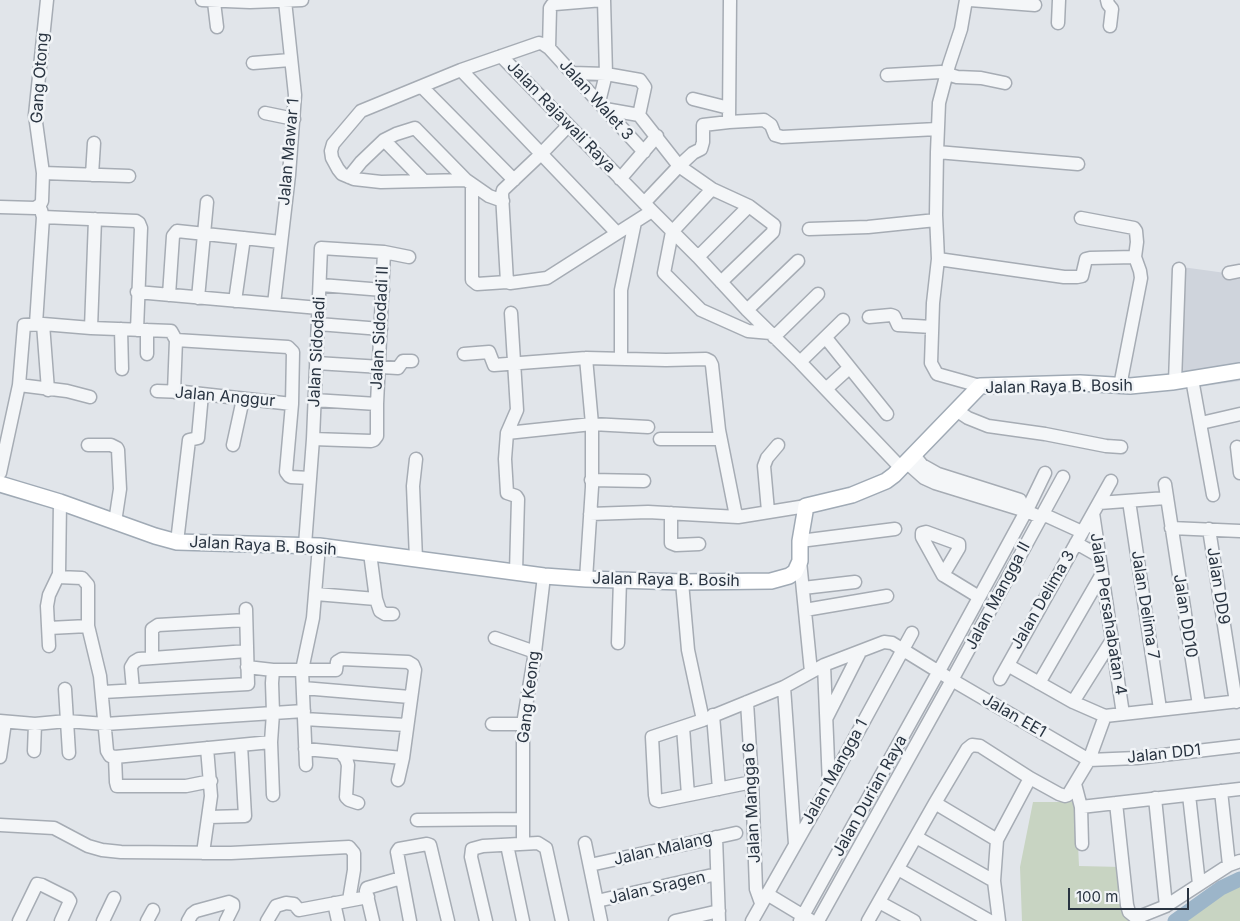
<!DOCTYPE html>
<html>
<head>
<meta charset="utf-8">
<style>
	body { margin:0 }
	#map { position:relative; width:1240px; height:921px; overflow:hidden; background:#e1e5ea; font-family:Inter,sans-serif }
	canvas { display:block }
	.scale { position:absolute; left:1068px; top:888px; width:121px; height:22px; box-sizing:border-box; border:2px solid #293441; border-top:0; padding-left:6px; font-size:15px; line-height:18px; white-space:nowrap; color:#293441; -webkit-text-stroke:4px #f1f4f7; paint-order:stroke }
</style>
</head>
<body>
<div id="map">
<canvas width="1240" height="921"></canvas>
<div class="scale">100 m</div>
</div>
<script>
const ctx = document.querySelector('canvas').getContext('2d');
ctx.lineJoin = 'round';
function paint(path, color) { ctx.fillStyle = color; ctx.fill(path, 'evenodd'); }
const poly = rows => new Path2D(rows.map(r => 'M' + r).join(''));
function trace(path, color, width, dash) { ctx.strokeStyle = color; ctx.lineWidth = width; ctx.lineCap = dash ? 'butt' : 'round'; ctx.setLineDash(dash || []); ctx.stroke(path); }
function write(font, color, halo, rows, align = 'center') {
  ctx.font = font + ' Inter,sans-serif'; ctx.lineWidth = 5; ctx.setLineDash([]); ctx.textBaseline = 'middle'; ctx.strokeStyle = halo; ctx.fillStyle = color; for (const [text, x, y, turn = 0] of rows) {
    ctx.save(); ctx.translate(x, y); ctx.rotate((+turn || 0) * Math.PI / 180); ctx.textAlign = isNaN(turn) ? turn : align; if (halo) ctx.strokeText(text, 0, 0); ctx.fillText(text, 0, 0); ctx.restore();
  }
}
paint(poly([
	[1182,267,1240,275,1240,381,1177,390]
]), '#cfd4dc');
paint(poly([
	[1033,802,1076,802,1079,866,1122,867,1135,921,1022,921,1020,867],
	[1240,879,1240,921,1175,921,1221,888]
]), '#c8d4c2');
trace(poly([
	[1175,921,1221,888,1240,879]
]), '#9cb5c9', 15);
const minor = poly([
	[202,0,250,2,302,0],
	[730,0,729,122,764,120,771,125,775,135,782,137,937,129],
	[966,0,961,29,949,65,939,103,937,152,936,215,938,259,933,303,931,363,937,374,980,386],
	[970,0,1035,5],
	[1107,0,1108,4,1112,9,1110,26],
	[214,2,217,27],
	[1058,23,1059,0],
	[549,48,550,8,552,5,555,4,603,0],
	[501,56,652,211,698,257,747,310,800,362,901,468],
	[253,63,290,60],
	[461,70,617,233],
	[572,73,606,74,640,80,645,87,639,115,679,166,712,189,749,206,774,225,773,232,721,282],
	[887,75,941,72,957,77,981,78,1005,83],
	[422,87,514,180],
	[693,99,729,108],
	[599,102,606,74,604,0],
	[605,109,639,115],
	[265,113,294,119],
	[568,126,541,154,503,190,502,194,507,282,510,283,547,278,652,211],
	[384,140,424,181],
	[937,152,1078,164],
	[43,173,129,176],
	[92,175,94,143],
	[349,177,361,162,384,140,396,134,415,128,466,180,489,196,503,201],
	[620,179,657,136],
	[466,180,381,182,354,179,342,174,338,169,332,158,331,151,333,144,361,111,461,70,539,43,543,44,549,48,644,152],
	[472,185,472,280,477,284,507,282],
	[712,189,672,232,664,273,701,310,748,331,771,333],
	[644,203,679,166,693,153,701,149,703,142,703,125,729,122],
	[0,207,35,208,40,205,42,201,43,173,35,115,47,0],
	[43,217,136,221,139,223,141,228,137,330],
	[809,229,868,227,936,220],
	[698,257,749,206],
	[938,259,1064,277,1077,277,1082,276,1086,259,1090,258,1135,257,1137,242,1136,231,1134,228,1081,218],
	[1229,273,1240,271],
	[321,285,383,290],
	[137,292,319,308],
	[169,295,173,236,177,231,281,242],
	[198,298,207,202],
	[235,301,244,238],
	[274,304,289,175,295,95,285,1],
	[747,310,798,261],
	[511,313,517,410,507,433,505,459,507,493,516,496,518,499,516,572],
	[869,317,891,315,894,316,898,325,932,327],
	[36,324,43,217,41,210],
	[43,324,48,390],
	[318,324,381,329],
	[91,328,95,219],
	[121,329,122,369],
	[774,337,818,294],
	[826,338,887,414],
	[147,354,147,330],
	[464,354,489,352,494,365,586,358,666,360,706,359,710,361,712,365,719,430,735,511,738,517,806,506],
	[586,358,592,424,592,487,586,579],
	[621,358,621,290,635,222],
	[800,362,843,320],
	[316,363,398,368,403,361,412,361],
	[1192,379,1213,495],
	[1175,382,1179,269],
	[19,385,67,391,90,397],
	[1120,386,1141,278,1140,271,1135,257],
	[826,389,849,368],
	[157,391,184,392,292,404],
	[174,392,176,340],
	[314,400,377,404],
	[956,410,968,418,988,426,1045,434,1106,446,1121,447],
	[1201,423,1240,414],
	[507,433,592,424,648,427],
	[313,439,371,441,374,440,377,436,377,404,384,252],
	[660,439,720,439],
	[88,445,111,445,117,448,118,450,120,489,115,522],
	[233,445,243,399],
	[1237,447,1240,473],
	[913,454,922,465,938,474,1020,500],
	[906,462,924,478,935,483,1026,511,1040,517,1047,516,1082,532],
	[0,473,19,385,24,325,43,324,91,328,171,331,176,340,288,347,293,352,292,404,286,472,289,476,291,477,310,478],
	[591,480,644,481],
	[1165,484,1199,705],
	[1129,501,1160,709],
	[1099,503,1166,498],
	[768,511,764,466,767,458,778,445],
	[671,513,671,543,676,545,699,544],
	[1093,513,1123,714],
	[590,514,648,512,738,517],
	[1171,528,1240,531],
	[1209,529,1236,702],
	[800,541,895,529],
	[177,542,189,440,198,438,202,394],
	[1076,543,1099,556],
	[305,545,313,439,321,248,384,252,409,257],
	[370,553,376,599,380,611,385,614,393,614],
	[416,559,413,486,416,459],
	[800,561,811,672],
	[943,575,959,548,959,544,926,532,922,533,922,537,943,575,979,597],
	[58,577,82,578,88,585,88,626,100,676,107,751,110,756,115,757,271,742],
	[682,582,688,650,703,720],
	[803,588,855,582],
	[316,594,376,599],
	[805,610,887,596],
	[49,628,88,626],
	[495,638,535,652],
	[618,643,620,580],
	[49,646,47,606,49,595,59,574,60,502],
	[152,657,152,629,158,625,246,620],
	[1009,663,1011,667,1073,702,1105,716],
	[824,665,829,785],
	[247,667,273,670,336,670,337,662,342,659,408,662,413,665,415,670,403,758,398,780],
	[1000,679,1111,481],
	[1039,683,1102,574],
	[784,687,795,844],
	[303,688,410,697],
	[65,689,69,753],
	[133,690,131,667,134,662,139,659,247,651],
	[103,692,248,684,246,609],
	[747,702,752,782,756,889,761,903],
	[1073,702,1112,640],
	[713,715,719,789],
	[827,717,860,652],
	[304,719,406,725],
	[0,721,35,724,67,721,105,724,304,711],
	[492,724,523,724],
	[683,727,688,795],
	[305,749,403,758],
	[34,751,35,724],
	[341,753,346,759,348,765,346,797,349,800,358,803],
	[0,757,5,722],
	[115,757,116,782,117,786,186,786,211,781],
	[306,765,302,670,313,618,319,546],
	[752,782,659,801,656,800,655,795,652,737,703,720,784,687,824,665,884,642,892,643,952,680,1089,760,1137,758,1240,746],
	[1075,784,1081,807,1082,844],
	[1221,791,1229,865],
	[273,795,271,742,273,713,272,683,273,670],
	[1189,795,1199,884],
	[1155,798,1166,906],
	[935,803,997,840],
	[1116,803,1127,905,1129,912,1134,916,1141,916,1166,906,1229,865,1240,861],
	[1081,807,1240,789],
	[209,817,245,816,241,745],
	[417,820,522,819],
	[0,825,54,828,88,846,102,850,121,852,231,853,349,847,354,853,354,870,349,900],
	[716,837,719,921],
	[916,837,994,881],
	[585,843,601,921],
	[523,844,523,724,535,652,544,576],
	[507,845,523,921],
	[203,853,211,796,207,748],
	[590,865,736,833],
	[898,869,990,921],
	[767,894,810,920],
	[597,901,717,874],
	[879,902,914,921],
	[334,903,338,921],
	[299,910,368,897],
	[19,921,37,884,42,885,68,898,70,901,61,921],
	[103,921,114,898],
	[147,921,153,910],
	[188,921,192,914,196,911,229,902,233,904,233,907,226,921],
	[267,921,276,906,286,903,294,904,299,910],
	[373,921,366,891,367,888,401,878],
	[410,921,397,852,399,849,427,844,430,845,431,849,448,921],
	[486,921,471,857,472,849,483,846,538,843,546,848,562,921],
	[675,921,719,911],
	[752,921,829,785,912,633],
	[800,921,939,671,1030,504,1045,473],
	[818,921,952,680,1063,477],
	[868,921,935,803,967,749,972,745,980,746,1030,778,1059,794,1065,796,1068,795,1089,760,1105,716,1240,701],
	[999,921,994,881,997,840,1030,778]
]);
const major = poly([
	[0,484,60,502,155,536,177,542,319,546,544,576,586,579,682,582,771,581,789,576,795,572,800,561,800,541,806,506,852,495,886,481,894,475,980,386,1080,383,1130,386,1172,382,1240,371]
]);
trace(minor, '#a6acb4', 15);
trace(major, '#a0aab5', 18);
trace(minor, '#f4f6f8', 12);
trace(major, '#fff', 15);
write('16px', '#293441', '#f1f4f7', [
	["Gang Otong",40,78,-86],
	["Jalan Walet 3",596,100,48],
	["Jalan Rajawali Raya",561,117,46],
	["Jalan Mawar 1",289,152,-85],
	["Jalan Sidodadi II",380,328,-87],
	["Jalan Sidodadi",317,352,-87],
	["Jalan Raya B. Bosih",1059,387,-1],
	["Jalan Anggur",225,397,5],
	["Jalan Raya B. Bosih",263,546,3],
	["Jalan Raya B. Bosih",666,580,1],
	["Jalan DD9",1218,586,81],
	["Jalan Mangga II",998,596,-62],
	["Jalan Delima 3",1043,600,-60],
	["Jalan Delima 7",1145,605,81],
	["Jalan Persahabatan 4",1108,614,81],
	["Jalan DD10",1185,616,81],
	["Gang Keong",529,697,-83],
	["Jalan EE1",1014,716,30],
	["Jalan DD1",1164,754,-6],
	["Jalan Mangga 1",835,772,-61],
	["Jalan Durian Raya",870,796,-61],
	["Jalan Mangga 6",752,803,-93],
	["Jalan Malang",663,849,-13],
	["Jalan Sragen",657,888,-13]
]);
</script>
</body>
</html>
